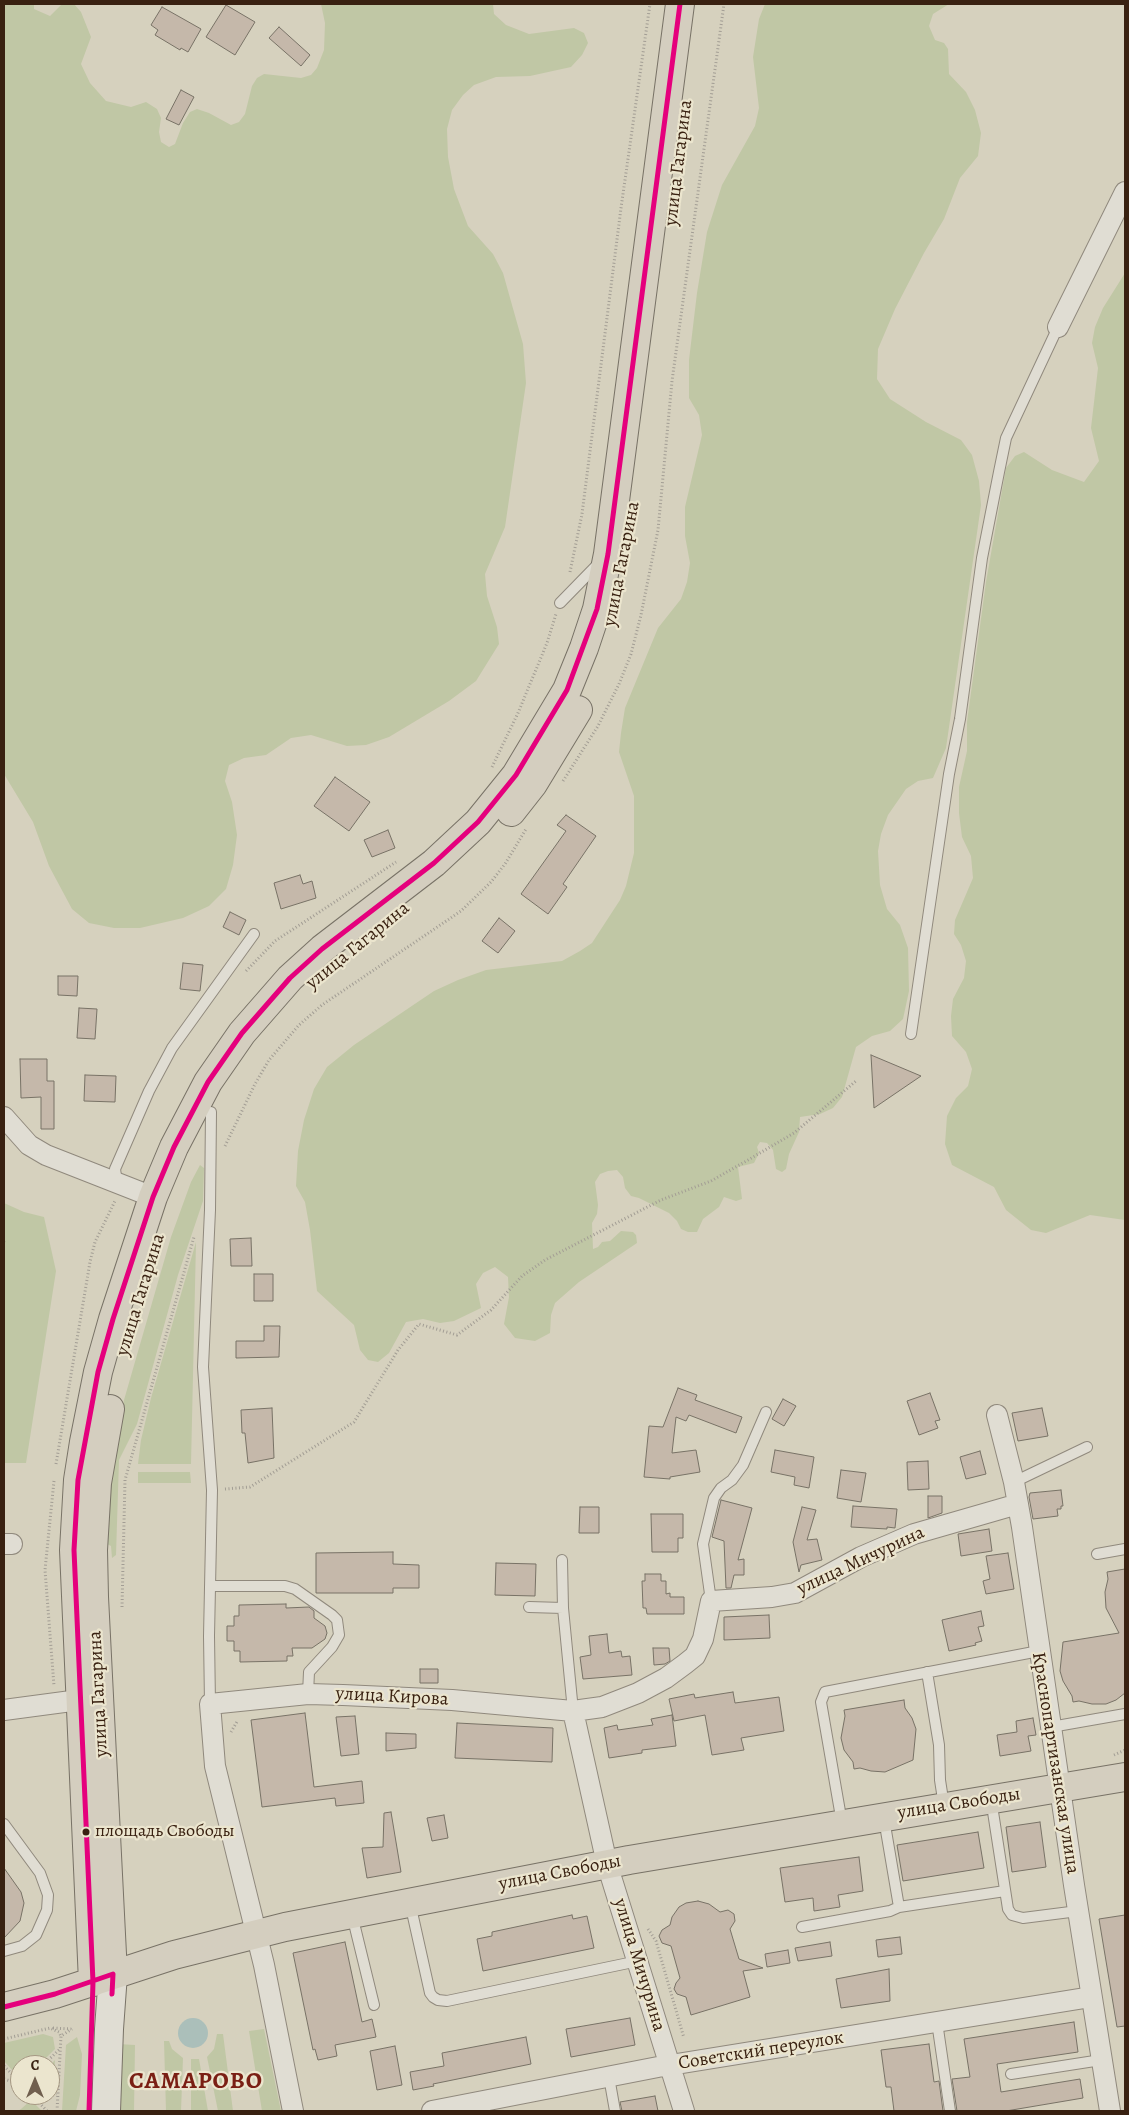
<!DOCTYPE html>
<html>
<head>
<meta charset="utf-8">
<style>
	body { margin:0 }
	#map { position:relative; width:1129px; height:2115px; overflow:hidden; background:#d6d1be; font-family:Alegreya,serif }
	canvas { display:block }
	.frame { position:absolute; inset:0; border:5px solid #392111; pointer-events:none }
	.north { position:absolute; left:10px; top:2055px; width:50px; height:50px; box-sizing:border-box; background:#ebe5ce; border:1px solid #a49782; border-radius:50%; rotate:0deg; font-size:14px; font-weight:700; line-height:20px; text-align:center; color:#392111 }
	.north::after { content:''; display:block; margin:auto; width:18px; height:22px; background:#705f4e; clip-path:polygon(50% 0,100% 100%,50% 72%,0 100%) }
</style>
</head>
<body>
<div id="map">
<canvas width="1129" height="2115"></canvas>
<div class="frame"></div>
<div class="north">С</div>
</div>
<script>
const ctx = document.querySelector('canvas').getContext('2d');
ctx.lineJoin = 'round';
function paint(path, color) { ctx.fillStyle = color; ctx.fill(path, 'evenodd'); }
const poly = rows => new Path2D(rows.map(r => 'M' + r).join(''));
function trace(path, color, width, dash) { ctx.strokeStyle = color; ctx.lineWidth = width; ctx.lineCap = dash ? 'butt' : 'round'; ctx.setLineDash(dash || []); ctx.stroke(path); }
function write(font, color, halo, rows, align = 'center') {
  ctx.font = font + ' Alegreya,serif'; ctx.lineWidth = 4.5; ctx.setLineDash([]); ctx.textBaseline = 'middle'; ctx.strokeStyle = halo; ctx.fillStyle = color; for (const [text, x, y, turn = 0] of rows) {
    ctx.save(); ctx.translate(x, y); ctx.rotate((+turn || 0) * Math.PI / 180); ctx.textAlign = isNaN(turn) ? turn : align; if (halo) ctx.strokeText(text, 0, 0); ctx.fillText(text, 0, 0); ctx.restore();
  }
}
paint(poly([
	[4,4,34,4,34,9,50,16,62,4,74,4,81,12,91,37,81,64,90,83,106,101,131,107,146,102,157,109,161,118,159,132,161,142,169,147,175,144,183,123,190,112,197,109,209,113,231,125,239,122,245,114,252,86,257,78,264,74,301,78,311,75,317,68,324,50,325,23,321,4,493,4,494,14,506,25,529,34,574,28,584,33,588,43,582,55,571,67,530,76,496,77,474,85,463,95,452,110,447,129,448,157,454,189,468,226,493,254,503,273,523,344,526,383,505,527,485,574,487,596,497,627,499,644,476,681,449,701,389,737,366,745,347,746,311,735,291,738,266,755,244,758,229,765,225,781,232,802,237,835,233,865,226,889,209,906,183,918,140,928,114,928,89,923,72,909,49,866,33,822,4,774],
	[765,4,949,4,933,14,929,26,935,40,944,43,948,49,949,74,966,92,975,110,981,133,978,156,960,178,944,219,924,253,895,309,878,349,877,379,890,399,926,422,961,440,972,455,979,481,981,505,946,748,933,778,918,781,906,789,888,815,881,834,878,851,880,885,887,909,900,925,908,948,909,991,903,1019,890,1031,872,1036,856,1047,842,1097,833,1108,820,1114,800,1117,799,1132,789,1154,786,1169,782,1172,776,1169,773,1150,767,1143,760,1142,757,1147,759,1153,754,1163,738,1167,742,1199,736,1201,724,1197,719,1207,703,1219,697,1232,688,1232,681,1229,677,1221,669,1213,639,1198,631,1196,625,1188,623,1177,617,1170,608,1171,600,1174,595,1182,598,1205,597,1214,592,1223,593,1249,598,1247,602,1242,610,1241,621,1231,633,1232,636,1235,637,1243,579,1282,555,1303,551,1315,550,1333,535,1341,515,1338,504,1324,509,1297,508,1277,495,1267,483,1273,476,1284,481,1308,454,1321,440,1323,423,1319,406,1322,389,1353,378,1362,368,1360,360,1350,354,1325,317,1291,310,1230,305,1202,296,1186,298,1151,304,1120,314,1089,327,1067,354,1045,434,991,458,980,486,970,562,961,580,951,592,943,620,900,626,886,634,853,634,796,619,752,621,733,625,708,658,628,681,599,687,582,690,563,685,536,685,507,702,435,699,415,689,398,689,360,697,293,707,232,722,185,755,126,759,108,753,57,759,19],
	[1125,273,1125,1220,1090,1215,1046,1233,1031,1230,1006,1210,994,1187,952,1165,945,1144,947,1116,956,1098,968,1086,972,1069,966,1052,952,1036,951,1016,953,999,964,978,966,961,961,945,954,934,955,920,973,878,971,856,962,837,959,813,959,787,967,751,967,722,986,582,1006,468,1015,456,1024,452,1052,470,1084,482,1099,461,1091,428,1098,368,1092,343,1095,327,1103,308],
	[200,1165,204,1168,203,1201,178,1275,137,1424,119,1460,116,1555,112,1558,111,1546,105,1543,105,1522,118,1427,124,1400,171,1237,191,1182],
	[4,1203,24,1212,44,1217,56,1271,26,1463,4,1463],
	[196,1242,191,1464,138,1464,141,1440,151,1398],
	[138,1472,190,1472,191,1483,138,1483],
	[264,2029,281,2111,262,2111,249,2031],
	[43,2034,53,2037,55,2049,39,2065,20,2065,12,2070,4,2061,4,2043],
	[217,2034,223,2034,233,2111,218,2111,207,2057,214,2049],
	[77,2037,82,2054,80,2095,76,2111,62,2111,66,2045],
	[169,2041,172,2049,183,2058,181,2111,166,2111,164,2041],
	[118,2044,135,2045,134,2111,117,2111],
	[191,2059,199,2059,208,2111,191,2111],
	[55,2060,53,2089,50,2088,50,2065],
	[31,2100,42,2111,18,2111,21,2109]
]), '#c0c7a5');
paint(poly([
	'178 2033a15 15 0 1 1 30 0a15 15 0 1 1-30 0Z'
]), '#abbfba');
const building = poly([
	[226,5,255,22,235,55,206,37,226,5],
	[162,7,201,29,188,52,181,48,180,50,155,35,158,30,151,25,162,7],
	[279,27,310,55,301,66,269,38,279,27],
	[181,90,194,97,179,125,166,119,181,90],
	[335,777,370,802,349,831,314,806,335,777],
	[566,815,596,836,563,884,567,887,548,914,521,894,566,831,557,825,566,815],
	[388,830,395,848,372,857,364,840,388,830],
	[300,875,303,884,312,881,316,898,281,909,274,883,300,875],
	[230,912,246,920,239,935,223,927,230,912],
	[499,918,515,931,498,953,482,941,499,918],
	[183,963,203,965,200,991,180,989,183,963],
	[58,976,78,976,77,996,58,995,58,976],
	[79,1008,97,1009,95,1039,77,1038,79,1008],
	[871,1055,921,1076,874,1108,871,1055],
	[20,1059,47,1059,47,1081,54,1081,54,1129,41,1129,41,1097,21,1098,20,1059],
	[85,1075,116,1076,115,1102,84,1101,85,1075],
	[251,1238,252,1266,231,1266,230,1239,251,1238],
	[254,1274,273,1274,273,1301,254,1301,254,1274],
	[264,1326,280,1326,279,1357,236,1358,236,1341,264,1341,264,1326],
	[678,1388,697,1395,695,1400,742,1417,736,1433,689,1415,686,1421,676,1417,672,1453,696,1450,700,1472,670,1477,670,1479,644,1477,649,1426,663,1427,678,1388],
	[930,1393,940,1420,935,1421,938,1428,919,1435,907,1401,930,1393],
	[783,1399,796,1406,784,1426,772,1419,783,1399],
	[272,1408,274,1458,248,1463,245,1433,242,1433,241,1410,272,1408],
	[1042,1408,1048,1436,1018,1441,1012,1413,1042,1408],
	[775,1450,814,1457,809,1488,794,1485,795,1477,771,1472,775,1450],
	[980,1451,986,1474,966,1479,960,1457,980,1451],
	[928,1461,929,1489,908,1490,907,1462,928,1461],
	[841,1470,866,1473,861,1502,837,1498,841,1470],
	[1061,1490,1063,1506,1061,1506,1061,1509,1057,1509,1058,1516,1033,1519,1029,1497,1030,1493,1061,1490],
	[928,1496,942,1496,942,1513,928,1518,928,1496],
	[721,1500,752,1508,738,1560,744,1559,744,1575,734,1575,731,1588,726,1588,724,1541,712,1537,721,1500],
	[853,1506,897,1509,895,1528,887,1527,887,1529,851,1527,853,1506],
	[580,1507,599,1507,599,1533,579,1533,580,1507],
	[802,1507,816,1510,807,1540,817,1539,822,1560,801,1565,799,1572,793,1542,802,1507],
	[651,1514,683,1514,683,1538,678,1538,678,1552,652,1552,651,1514],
	[989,1529,992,1551,961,1556,958,1534,989,1529],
	[393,1552,393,1564,419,1565,419,1588,393,1588,393,1593,316,1593,316,1553,393,1552],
	[1008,1553,1014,1589,986,1594,983,1581,990,1579,986,1556,1008,1553],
	[496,1563,536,1564,535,1596,495,1595,496,1563],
	[1125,1569,1125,1693,1116,1700,1106,1704,1092,1704,1079,1701,1073,1702,1072,1696,1063,1681,1060,1671,1063,1642,1119,1633,1106,1608,1105,1592,1108,1579,1107,1572,1125,1569],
	[645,1574,661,1574,661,1581,666,1581,666,1594,670,1593,670,1597,684,1597,684,1614,647,1614,646,1608,643,1608,642,1581,645,1581,645,1574],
	[286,1604,286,1608,309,1607,314,1611,314,1618,325,1626,327,1633,325,1639,312,1648,292,1648,293,1656,287,1656,287,1661,240,1662,240,1651,234,1651,234,1641,227,1641,227,1626,234,1626,234,1616,239,1616,239,1605,286,1604],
	[981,1611,984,1626,978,1627,982,1641,975,1643,976,1645,949,1651,942,1620,981,1611],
	[769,1615,770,1638,724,1640,724,1617,769,1615],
	[607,1634,609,1653,621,1651,622,1657,630,1656,632,1675,583,1679,580,1657,591,1655,589,1636,607,1634],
	[653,1648,669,1648,670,1661,665,1664,654,1665,653,1648],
	[420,1669,438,1669,438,1683,420,1683,420,1669],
	[733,1692,735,1703,779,1697,784,1731,741,1738,744,1750,712,1755,705,1715,674,1721,669,1699,694,1694,695,1698,733,1692],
	[904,1700,905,1708,912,1718,916,1729,913,1760,885,1772,871,1771,860,1768,854,1769,853,1762,844,1750,841,1738,845,1716,844,1710,904,1700],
	[305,1713,314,1787,362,1781,364,1803,336,1806,335,1798,262,1807,251,1720,305,1713],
	[672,1715,676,1746,642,1750,642,1753,609,1758,604,1728,617,1725,618,1730,653,1725,651,1719,672,1715],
	[355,1716,359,1754,341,1756,336,1717,355,1716],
	[1033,1718,1036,1735,1028,1736,1031,1751,1000,1756,997,1735,1017,1732,1016,1721,1033,1718],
	[457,1723,553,1728,552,1762,455,1758,457,1723],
	[386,1733,416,1734,416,1748,386,1751,386,1733],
	[391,1812,401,1872,367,1878,362,1848,383,1847,384,1813,391,1812],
	[444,1815,448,1838,432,1841,427,1818,444,1815],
	[1040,1822,1046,1867,1012,1872,1006,1827,1040,1822],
	[978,1832,984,1868,903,1881,897,1845,978,1832],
	[859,1857,863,1891,838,1895,840,1907,814,1911,813,1898,785,1902,780,1868,859,1857],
	[4,1868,21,1892,24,1903,20,1921,4,1938,4,1868],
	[698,1901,709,1904,720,1912,728,1910,734,1914,735,1921,730,1929,739,1959,763,1968,743,1971,750,1997,691,2015,686,1997,677,1994,674,1989,676,1983,680,1978,671,1946,662,1943,659,1936,662,1930,670,1925,672,1917,679,1907,686,1903,698,1901],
	[572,1915,573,1919,587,1916,594,1948,483,1971,477,1939,492,1936,492,1932,572,1915],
	[1125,1915,1125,2026,1117,2027,1099,1919,1125,1915],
	[900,1937,902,1954,878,1957,876,1940,900,1937],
	[345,1942,362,2022,372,2019,376,2037,335,2045,337,2056,318,2060,315,2049,313,2050,293,1953,345,1942],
	[830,1942,832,1956,798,1961,795,1948,830,1942],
	[788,1950,790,1963,767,1967,765,1954,788,1950],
	[889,1969,890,2001,841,2008,836,1979,889,1969],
	[630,2018,635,2045,571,2057,566,2029,630,2018],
	[1074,2022,1078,2052,997,2064,1001,2092,1080,2079,1083,2098,1006,2111,957,2111,952,2079,970,2077,964,2039,1074,2022],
	[526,2037,531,2064,433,2084,434,2086,413,2090,410,2072,444,2066,442,2053,526,2037],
	[929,2044,934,2082,939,2081,943,2111,894,2111,891,2087,886,2087,881,2050,929,2044],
	[395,2046,402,2085,377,2090,370,2051,395,2046],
	[655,2096,658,2111,622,2111,620,2102,655,2096]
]);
paint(building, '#c5b8aa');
trace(building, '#787266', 1);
const service = poly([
	[560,603,600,562],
	[911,1034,949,774,960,719,982,558,999,472,1006,438,1058,327],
	[117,1183,115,1169,149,1091,172,1048,254,934],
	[1014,1482,1087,1447],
	[1097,1554,1125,1549],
	[562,1560,563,1608,573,1711],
	[210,1586,285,1586,295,1589,332,1615,337,1620,339,1635,332,1647,309,1672,308,1694],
	[711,1601,703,1544,714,1498,721,1488,732,1480,743,1465,766,1412],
	[529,1607,563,1608],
	[927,1672,939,1745,940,1780,944,1806],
	[210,1704,209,1636,212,1490,203,1367,210,1210,211,1112],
	[1051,1727,1125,1714],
	[991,1799,1008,1909,1012,1915,1023,1918,1078,1911],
	[884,1819,899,1907],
	[842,1823,821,1702,825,1692,1039,1651],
	[4,1824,40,1873,48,1895,47,1910,36,1935,22,1946,4,1951],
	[410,1903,430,1993,433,1997,438,2000,447,2001,638,1961],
	[352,1915,374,2005],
	[802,1927,890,1911,899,1907,1005,1891],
	[937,2022,950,2111],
	[1011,2074,1101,2060],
	[609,2077,615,2111]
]);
const minor = poly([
	[1058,327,1125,192],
	[4,1117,29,1145,46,1155,153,1197],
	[997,1415,1014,1482,1022,1527,1074,1885,1110,2111],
	[4,1544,12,1544],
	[4,1710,79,1700],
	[293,2111,264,1965,215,1766,210,1704,308,1694,343,1695,452,1700,573,1711],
	[432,2111,658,2067,1091,1997],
	[684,2111,607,1864,573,1711,602,1707,638,1693,666,1678,685,1664,695,1656,703,1639,711,1601,772,1597,795,1593,861,1557,914,1534,1018,1504]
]);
const secondary = poly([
	[106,2111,109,2029,113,1974]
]);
const primary = poly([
	[511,812,533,784,578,710],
	[110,1409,97,1483,93,1550,94,1597,113,1974],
	[93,1982,74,1550,78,1480,84,1442,98,1372,113,1319,153,1197,174,1147,208,1082,242,1033,290,978,322,949,434,863,478,822,516,775,567,690,584,648,597,609,608,554,680,4],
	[4,2007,55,1994,174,1955,285,1927,629,1860,1125,1777]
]);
trace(service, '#90897d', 12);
trace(minor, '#90897d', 22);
trace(secondary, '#787266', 30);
trace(primary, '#787266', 30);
trace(poly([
	[570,572,582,514,621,208,650,4],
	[492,767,518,713,547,643,556,614],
	[563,781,598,726,619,684,631,654,641,615,658,530,672,381,724,4],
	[246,971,275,941,396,862],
	[225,1146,255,1084,269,1060,299,1025,322,1005,461,911,491,882,505,864,526,829],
	[4,1241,6,1240],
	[56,1464,90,1262,95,1242,115,1201],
	[54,1481,45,1570,54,1686],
	[225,1489,250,1487,354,1422,398,1350,419,1324,457,1335,491,1310,522,1276,545,1260,661,1200,711,1181,748,1160,794,1133,856,1081],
	[122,1607,125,1480,194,1237],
	[231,1732,238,1720],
	[1114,1755,1125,1750],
	[648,1929,656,1941,684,2038],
	[53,2028,71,2029],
	[4,2039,50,2028,59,2032,61,2036],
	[43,2065,60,2049],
	[4,2066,20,2082],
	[4,2079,20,2084],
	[50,2092,57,2094],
	[32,2095,47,2111],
	[57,2111,61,2036,72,2029]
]), '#a29d94', 3, [1, 2.5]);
trace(service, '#e0ddd3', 10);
trace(minor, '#e0ddd3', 20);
trace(secondary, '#e0ddd3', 28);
trace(primary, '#d4cebf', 28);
trace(poly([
	[4,2007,55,1994,113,1974,112,1994],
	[89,2111,93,1982,74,1550,78,1480,98,1372,113,1319,153,1197,174,1147,208,1082,242,1033,290,978,322,949,434,863,478,822,516,775,567,690,597,609,608,554,680,4]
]), '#e5007d', 5);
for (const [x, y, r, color] of [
	[86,1832,4.5,"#392111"]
]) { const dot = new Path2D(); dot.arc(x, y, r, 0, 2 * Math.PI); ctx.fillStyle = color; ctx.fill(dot); trace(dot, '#ebe5ce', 2); }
write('18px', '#392111', '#ebe5ce', [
	["площадь Свободы",95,1832]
], 'left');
write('19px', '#392111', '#ebe5ce', [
	["улица Гагарина",679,163,-83],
	["улица Гагарина",622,564,-79],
	["улица Гагарина",358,946,-39],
	["улица Гагарина",141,1295,-73],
	["улица Мичурина",861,1561,-25],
	["улица Гагарина",99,1694,-93],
	["улица Кирова",392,1697,3],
	["Краснопартизанская улица",1055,1763,81],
	["улица Свободы",959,1804,-9],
	["улица Свободы",560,1873,-11],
	["улица Мичурина",639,1965,73],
	["Советский переулок",761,2051,-9]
]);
ctx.letterSpacing = '1px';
write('bold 24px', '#7a1f14', '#ebe5ce', [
	["САМАРОВО",196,2082]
]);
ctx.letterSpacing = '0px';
</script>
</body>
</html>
